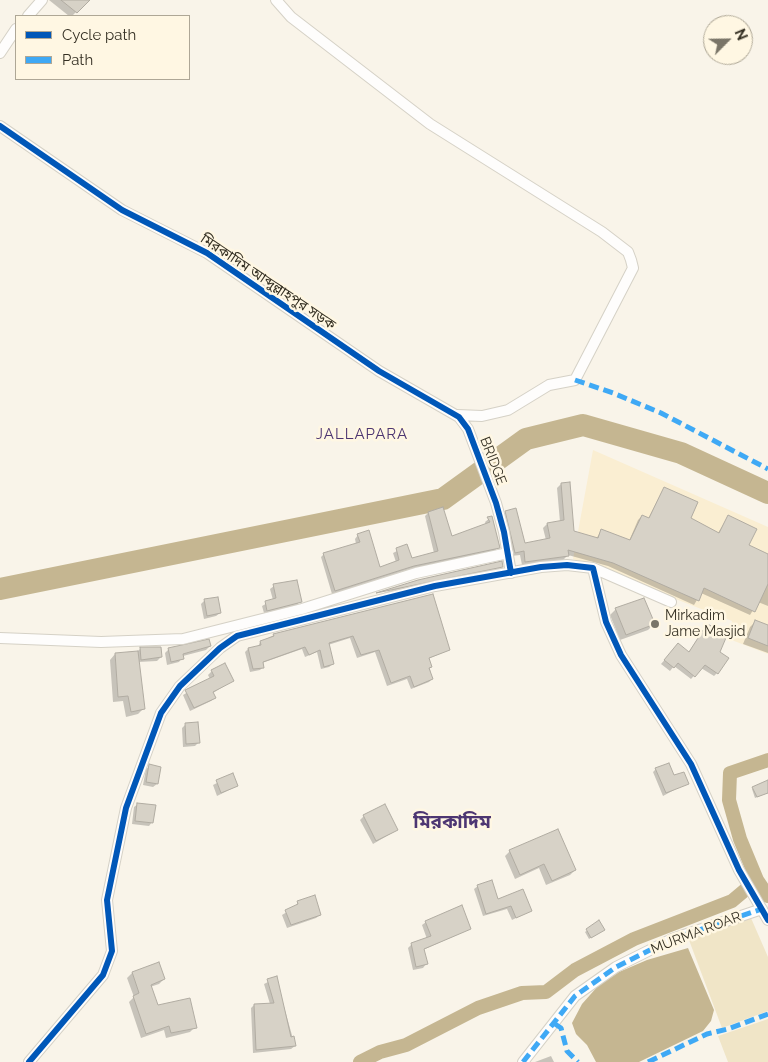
<!DOCTYPE html>
<html>
<head>
<meta charset="utf-8">
<style>
	body { margin:0 }
	#map { position:relative; width:768px; height:1062px; overflow:hidden; background:#f9f4e9; font-family:Raleway,sans-serif }
	canvas { display:block }
	.legend { position:absolute; left:15px; top:15px; width:175px; height:65px; box-sizing:border-box; background:#fff7e3; border:1px solid #aea796; margin:0; padding:6px 9px; list-style:none; font-size:15px; color:#353023 }
	.legend li { display:flex; align-items:center; gap:10px; height:25px }
	.legend b { width:25px; border:1px solid #aea796 }
	.north { position:absolute; left:703px; top:15px; width:50px; height:50px; box-sizing:border-box; background:#fff7e3; border:1px solid #aea796; border-radius:50%; rotate:67deg; font-size:14px; font-weight:700; line-height:20px; text-align:center; color:#353023 }
	.north::after { content:''; display:block; margin:auto; width:18px; height:22px; background:#7a7568; clip-path:polygon(50% 0,100% 100%,50% 72%,0 100%) }
</style>
</head>
<body>
<div id="map">
<canvas width="768" height="1062"></canvas>
<ul class="legend">
<li><b style="height:6px;background:#0057b8"></b>Cycle path</li>
<li><b style="height:6px;background:#3fa9f5"></b>Path</li>
</ul>
<div class="north">N</div>
</div>
<script>
const ctx = document.querySelector('canvas').getContext('2d');
ctx.lineJoin = 'round';
function paint(path, color) { ctx.fillStyle = color; ctx.fill(path, 'evenodd'); }
const poly = rows => new Path2D(rows.map(r => 'M' + r).join(''));
function trace(path, color, width, dash) { ctx.strokeStyle = color; ctx.lineWidth = width; ctx.lineCap = dash ? 'butt' : 'round'; ctx.setLineDash(dash || []); ctx.stroke(path); }
function write(font, color, halo, rows, align = 'center') {
  ctx.font = font + ' Raleway,"Noto Sans Bengali",sans-serif'; ctx.lineWidth = 5; ctx.setLineDash([]); ctx.textBaseline = 'middle'; ctx.strokeStyle = halo; ctx.fillStyle = color; for (const [text, x, y, turn = 0] of rows) {
    ctx.save(); ctx.translate(x, y); ctx.rotate((+turn || 0) * Math.PI / 180); ctx.textAlign = isNaN(turn) ? turn : align; if (halo) ctx.strokeText(text, 0, 0); ctx.fillText(text, 0, 0); ctx.restore();
  }
}
paint(poly([
	[593,450,768,527,768,654,729,639,732,621,573,559]
]), '#faeed2');
paint(poly([
	[751,918,768,957,768,1011,722,1028,689,940],
	[768,1019,768,1062,728,1062,718,1036]
]), '#f0e5c7');
paint(poly([
	[688,948,714,1010,711,1021,703,1031,639,1062,596,1062,587,1045,576,1034,572,1023,582,1004,598,986,619,972,647,960]
]), '#c5b691');
paint(poly([
	[49,0,88,0,72,16,69,16],
	[561,484,573,532,596,539,601,531,629,541,638,520,642,516,648,519,664,488,689,519,718,533,728,517,747,546,768,556,768,606,758,602,750,615,701,593,694,605,608,566,568,555,563,560,522,565,520,555,511,556,502,517,506,513,524,544,546,540,543,528,547,524,560,522,557,488],
	[428,513,451,537,486,525,485,522,491,517,498,547,495,551,410,569,332,594,321,557,324,554,356,544,355,539,358,535,380,568,396,562,393,553,407,546,411,559,434,553,425,516],
	[502,566,499,569,430,581,378,595,418,581],
	[274,586,300,601,297,605,264,613,262,606,273,600,270,589],
	[432,595,449,650,428,659,432,679,429,682,411,689,407,679,387,686,375,652,357,658,350,638,328,645,333,664,329,667,321,669,317,652,305,657,302,649,262,663,263,667,260,670,250,672,245,652,248,649,258,647,260,642,274,635],
	[205,600,220,613,216,616,204,619,201,604],
	[616,609,654,624,648,630,620,640,610,615],
	[755,622,768,627,768,653,743,644,750,627],
	[707,625,718,652,717,673,714,676,701,668,691,679,674,666,670,671,661,664,675,648,688,653],
	[210,646,206,650,183,656,179,662,167,665,165,653,169,649],
	[140,649,161,657,157,661,138,662,143,709,138,714,126,717,123,701,113,702,110,660,115,654,137,652],
	[212,671,232,681,213,693,215,698,211,701,190,711,183,695,210,679,208,675],
	[185,725,199,742,195,746,183,747,182,728],
	[150,766,157,784,153,787,143,785,146,769],
	[656,769,673,777,687,783,663,796,653,772],
	[233,775,237,786,217,796,213,785],
	[768,782,768,793,755,798,752,789],
	[138,804,152,822,149,826,132,824,134,807],
	[364,816,397,830,373,844,360,820],
	[510,851,575,870,570,875,546,885,539,868,515,879,505,856],
	[478,886,497,901,530,911,512,920,507,909,483,916,474,889],
	[298,902,320,915,316,918,287,928,282,915,295,907],
	[426,922,470,929,423,950,426,964,423,968,413,970,408,948,412,944,427,939,422,925],
	[598,922,602,931,589,939,585,932],
	[159,964,164,979,159,984,150,987,157,1006,195,1027,190,1032,166,1038,164,1030,141,1038,129,1002,134,997,127,978,132,973],
	[276,978,295,1046,291,1049,253,1053,251,1008,254,1005,270,1004,264,984],
	[551,1056,554,1062,535,1062]
]), '#0003');
trace(poly([
	[757,880,768,896],
	[360,1062,380,1052,406,1045,478,1008,522,993,546,992,575,970,634,939,732,901,757,880,740,839,729,800,730,773,768,760]
]), '#c5b691', 14);
trace(poly([
	[0,589,443,499,526,439,583,425,681,453,768,493]
]), '#c5b691', 22);
const building = poly([
	[61,0,90,0,77,13,61,0],
	[570,482,574,531,598,538,601,529,630,540,642,515,649,518,664,487,698,502,691,518,719,533,728,515,757,529,749,545,768,554,768,584,755,612,704,588,699,601,613,563,568,550,569,556,525,562,524,551,515,553,505,511,516,508,525,543,550,538,547,523,564,520,561,483,570,482],
	[443,507,452,536,490,522,487,517,492,516,500,548,414,566,335,591,323,553,360,542,357,534,369,530,380,567,399,560,396,548,407,544,412,558,438,551,428,512,443,507],
	[502,561,503,567,376,593,418,580,502,561],
	[297,580,302,602,267,611,265,601,276,598,273,584,297,580],
	[433,594,450,650,429,658,432,667,429,668,433,679,414,687,410,676,391,683,379,650,361,655,353,636,329,643,334,664,324,667,320,650,309,655,305,647,263,662,264,668,253,669,248,648,261,645,260,641,274,636,273,634,433,594],
	[218,597,221,613,207,616,204,599,218,597],
	[644,598,655,624,626,635,615,608,644,598],
	[755,620,768,625,768,646,748,638,755,620],
	[707,624,728,633,720,652,729,658,718,674,705,665,695,677,678,663,674,668,664,660,678,643,689,652,707,624],
	[209,639,211,646,183,654,184,659,171,662,168,648,209,639],
	[140,647,161,647,162,657,141,660,140,647],
	[138,651,145,709,131,712,128,696,118,697,115,653,138,651],
	[225,663,234,681,213,692,216,698,194,708,185,690,214,676,211,670,225,663],
	[198,722,200,743,186,744,185,723,198,722],
	[669,763,674,775,684,772,689,784,666,793,655,768,669,763],
	[149,764,161,767,158,784,146,782,149,764],
	[233,773,238,786,221,793,216,780,233,773],
	[768,780,768,793,757,797,752,787,768,780],
	[137,803,156,805,153,823,135,821,137,803],
	[385,804,398,830,376,841,363,815,385,804],
	[558,829,576,870,552,881,544,864,520,875,509,850,558,829],
	[492,880,498,899,523,889,532,911,516,918,511,906,486,914,477,885,492,880],
	[315,895,321,915,291,925,285,910,298,904,297,901,315,895],
	[462,905,471,929,424,949,428,964,416,967,411,943,431,936,425,921,462,905],
	[599,920,605,930,591,938,586,929,599,920],
	[159,962,165,979,151,985,158,1005,190,998,197,1028,171,1033,169,1026,146,1034,133,996,139,993,132,972,159,962],
	[277,976,291,1037,294,1036,296,1046,256,1050,254,1004,274,1003,267,979,277,976]
]);
paint(building, '#d7d2c7');
trace(building, '#b1aca2', 1);
const street = poly([
	[276,0,291,17,430,124,602,232,628,252,631,260,633,268,575,380,549,385,508,410,482,416,457,415],
	[28,16,42,0],
	[0,53,16,29],
	[0,126,122,210,207,253,379,371,459,417,468,429,496,503,504,532,511,573],
	[593,568,671,602],
	[0,638,101,642,183,639,302,609,416,573,508,553],
	[29,1062,103,975,112,951,107,900,126,808,161,713,180,686,220,648,237,636,435,586,541,567,567,565,593,568,606,622,621,655,691,764,739,870,768,920],
	[523,1062,575,996,616,967,672,939,762,909]
]);
trace(street, '#d5d1c6', 12);
trace(street, '#fefdfc', 10);
trace(poly([
	[575,380,613,393,661,413,768,469],
	[555,1024,561,1028,567,1051,578,1062],
	[523,1062,575,996,616,967,672,939,762,909],
	[648,1062,707,1034,728,1029,768,1014]
]), '#3fa9f5', 5, [10, 5]);
trace(poly([
	[0,126,122,210,207,253,379,371,459,417,468,429,496,503,504,532,511,573],
	[29,1062,103,975,112,951,107,900,126,808,161,713,180,686,220,648,237,636,435,586,541,567,567,565,593,568,606,622,621,655,691,764,739,870,768,920]
]), '#0057b8', 6);
for (const [x, y, r, color] of [
	[655,624,5,"#7a7568"]
]) { const dot = new Path2D(); dot.arc(x, y, r, 0, 2 * Math.PI); ctx.fillStyle = color; ctx.fill(dot); trace(dot, '#fff7e3', 2); }
write('14px', '#353023', '#fff7e3', [
	["মিরকাদিম আব্দুল্লাহপুর সড়ক",268,282,34],
	["BRIDGE",493,461,69],
	["MURMA ROAR",696,933,-21]
]);
write('14px', '#353023', '#fff7e3', [
	["Mirkadim",665,616],
	["Jame Masjid",665,632]
], 'left');
ctx.letterSpacing = '1px';
write('15px', '#4d3672', '#fff7e3', [
	["JALLAPARA",362,434]
]);
ctx.letterSpacing = '0px';
write('bold 19px', '#4d3672', '#fff7e3', [
	["মিরকাদিম",452,822]
]);
</script>
</body>
</html>
